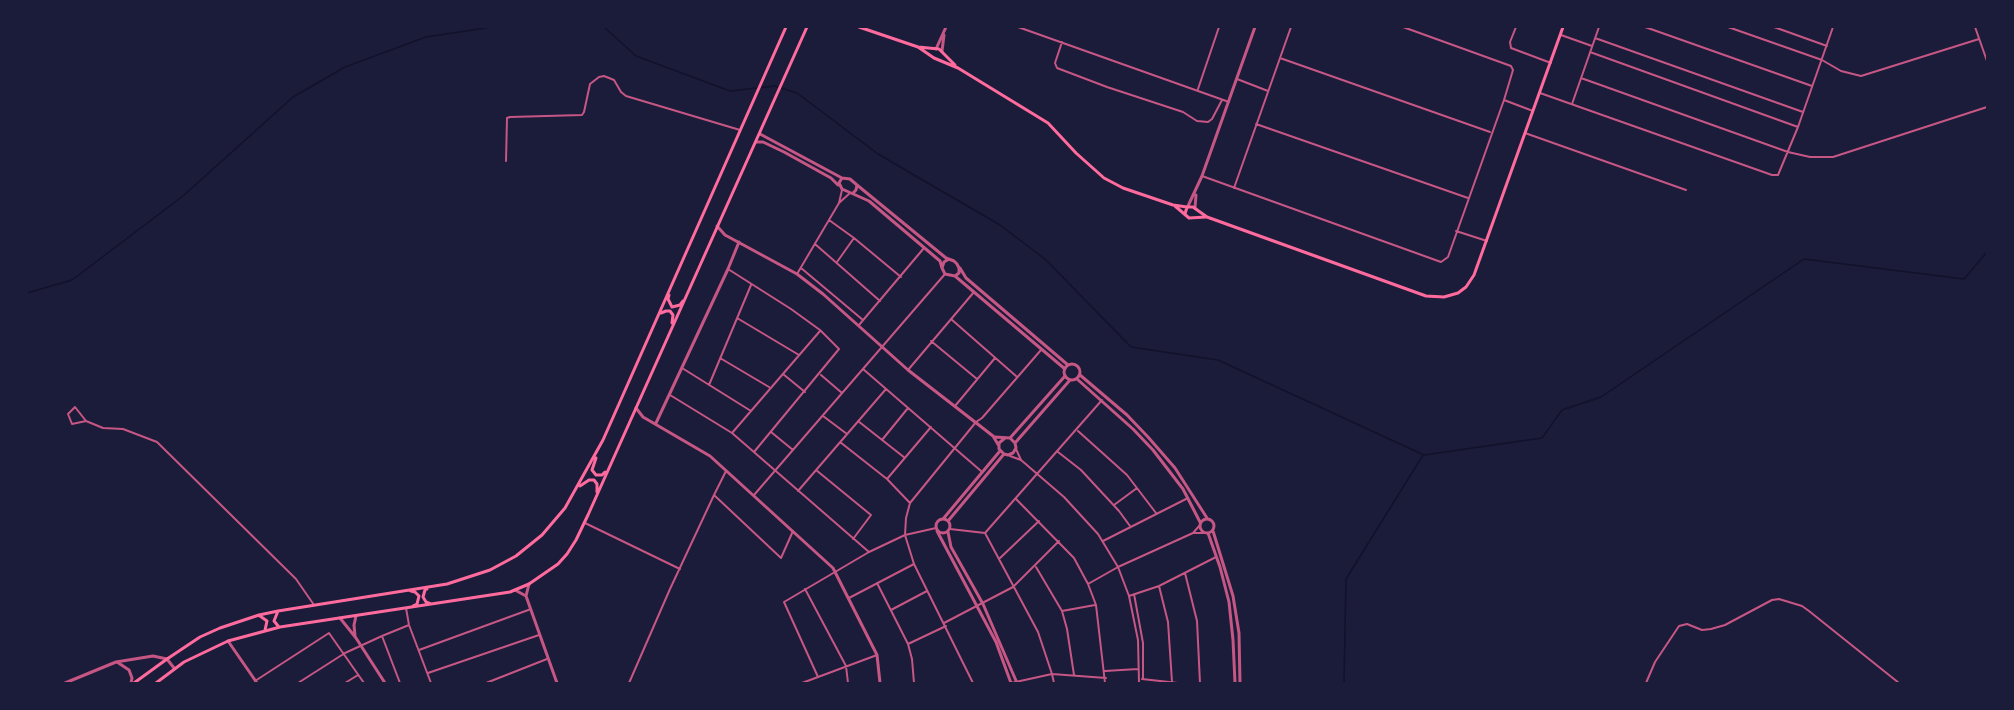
<!DOCTYPE html>
<html>
<head>
<meta charset="utf-8">
<style>
	body { margin:0 }
	#map { position:relative; width:2014px; height:710px; overflow:hidden; background:#1b1b3a; font-family:"Archivo Narrow",sans-serif }
	canvas { display:block }
	.frame { position:absolute; inset:0; border:28px solid #1b1b3a; pointer-events:none }
</style>
</head>
<body>
<div id="map">
<canvas width="2014" height="710"></canvas>
<div class="frame"></div>
</div>
<script>
const ctx = document.querySelector('canvas').getContext('2d');
ctx.lineJoin = 'round';
const poly = rows => new Path2D(rows.map(r => 'M' + r).join(''));
function trace(path, color, width, dash) { ctx.strokeStyle = color; ctx.lineWidth = width; ctx.lineCap = dash ? 'butt' : 'round'; ctx.setLineDash(dash || []); ctx.stroke(path); }
trace(poly([
	[604,27,636,56,730,91,775,86,797,93,878,154,1000,225,1046,260,1131,347,1218,360,1424,455,1542,438,1562,410,1601,397,1804,259,1964,279,1987,252],
	[27,293,72,280,183,196,293,97,345,67,426,37,492,27],
	[1344,683,1346,579,1423,455]
]), '#12122b', 1.5);
trace(poly([
	[1018,27,1229,102],
	[1403,27,1511,66,1513,70,1504,100,1533,111],
	[1516,27,1510,42,1511,48,1551,63],
	[1645,27,1812,86],
	[1728,27,1822,60,1841,71,1861,76,1979,39],
	[1774,27,1827,46],
	[1975,27,1987,61],
	[1561,35,1592,46],
	[1595,38,1803,112],
	[1062,42,1055,63,1057,68,1107,87,1183,112,1197,121,1208,122,1212,119,1222,100],
	[1590,52,1798,127],
	[1280,58,1490,132],
	[1581,78,1788,152,1810,157,1833,157,1987,107],
	[1237,79,1268,91],
	[1198,89,1219,27],
	[1540,93,1772,175,1778,175,1798,127,1833,27],
	[1572,104,1599,27],
	[1256,124,1468,198],
	[1525,133,1686,190],
	[506,161,507,118,510,117,582,115,584,112,590,84,599,77,604,76,614,80,621,92,626,96,740,130],
	[1202,176,1441,262,1448,257,1504,100],
	[1234,188,1291,27],
	[839,203,850,193],
	[829,220,854,238,901,277],
	[1456,231,1487,241],
	[815,244,880,301],
	[837,262,854,238],
	[801,268,863,320],
	[728,269,791,309,820,330,839,349,754,452],
	[797,274,839,203,842,190],
	[737,318,799,355],
	[951,319,1016,376],
	[859,325,924,248],
	[931,341,977,379],
	[720,358,769,387],
	[682,368,751,411],
	[863,369,981,471],
	[908,370,974,292],
	[783,374,805,392],
	[821,375,842,393],
	[709,385,751,285],
	[670,395,732,433,869,552],
	[955,406,995,358],
	[823,416,847,434],
	[86,421,72,424,68,414,75,407,86,421,103,428,123,429,157,442,296,579,314,605],
	[858,421,905,458],
	[1078,431,1127,475,1156,513],
	[771,432,793,450],
	[732,433,820,331],
	[882,440,908,408],
	[840,442,887,479,910,503],
	[1016,449,1021,460],
	[1058,452,1081,470,1119,511,1130,526],
	[1010,456,1021,460,1064,497,1098,534,1118,567,1129,596,1138,640,1139,683],
	[816,470,871,515,853,539],
	[726,471,714,495,781,558,793,531],
	[887,479,931,427],
	[798,491,886,389],
	[754,495,945,274],
	[1016,499,1074,558,1088,584,1096,605,1105,683],
	[1114,505,1137,488],
	[585,523,680,569],
	[950,529,985,533],
	[985,533,1102,400],
	[985,533,1038,632,1052,674,1054,683],
	[1193,533,1204,533],
	[1103,541,1188,498],
	[999,559,1039,521],
	[1036,567,1062,611,1067,629,1074,675],
	[1185,573,1197,621,1200,683],
	[877,583,908,644,912,659,914,683],
	[1088,584,1118,567,1193,533,1200,525],
	[1159,586,1168,622,1172,682],
	[805,589,846,666,848,683],
	[1134,594,1143,643,1143,679],
	[1129,596,1159,586,1216,557],
	[849,598,914,564],
	[406,608,409,625,431,683],
	[891,610,927,591],
	[1062,611,1095,605],
	[944,623,1013,587,1059,541],
	[908,644,946,626],
	[419,650,531,609],
	[1105,671,1138,669],
	[428,673,539,635],
	[818,677,784,602,869,552,905,535,936,528],
	[1142,679,1178,683],
	[255,681,329,633,364,683],
	[298,683,345,653,382,636],
	[345,683,358,675],
	[400,683,382,636,409,625],
	[486,683,547,659],
	[629,683,670,589,714,495],
	[802,683,877,655],
	[973,683,914,564,905,535,906,518,910,503,976,422,982,418,1041,350],
	[1011,683,1052,674,1106,678],
	[1646,683,1655,662,1679,626,1687,624,1702,630,1711,629,1725,625,1772,600,1779,599,1802,606,1809,611,1899,683]
]), '#c65784', 2);
trace(poly([
	[936,49,946,27],
	[942,51,944,35],
	[760,134,842,178],
	[756,142,763,142,784,152,831,178,838,185],
	[857,185,946,258,954,261,957,264,959,268,959,273,955,276,945,274,942,268,944,262,949,259],
	[853,193,856,190,857,185,850,179,842,178,839,183,842,189,869,201,940,261,942,268],
	[1188,206,1202,176,1255,27],
	[1195,208,1196,195],
	[717,226,725,235,797,274,823,294,908,370,993,436,999,446],
	[960,268,966,278,1068,365],
	[955,276,1065,369],
	'1064 372a8 8 0 1 1 16 0a8 8 0 1 1-16 0Z',
	[1080,375,1127,415,1148,437,1175,468,1207,518],
	[1077,379,1133,429,1153,450,1183,489,1200,522],
	[636,408,643,417,710,456,833,568,877,655,880,683],
	[656,423,728,269,739,242],
	[995,437,1010,438,1015,443,1016,448,1013,453,1008,455,1004,454,999,449,999,443,1005,438],
	[1010,438,1065,376],
	[1015,443,1070,380],
	'1200 526a7 7 0 1 1 14 0a7 7 0 1 1-14 0Z',
	'936 526a7 7 0 1 1 14 0a7 7 0 1 1-14 0Z',
	[943,519,1000,451],
	[948,521,1004,454],
	[937,531,996,642,1011,683],
	[1213,531,1233,596,1239,633,1240,683],
	[948,532,951,547,983,604,1017,683],
	[1208,533,1220,567,1229,602,1233,640,1235,683],
	[529,584,526,596,557,683],
	[515,590,526,596],
	[340,618,356,638,385,683],
	[355,636,354,625,356,616],
	[228,641,257,683],
	[117,662,129,670,132,678,131,683],
	[65,683,116,662,153,656,167,659,174,668]
]), '#c65784', 3);
trace(poly([
	[859,27,918,47,939,49,955,65],
	[918,47,934,58,958,68,1048,123,1076,153,1104,178,1123,188,1173,205,1187,207],
	[1175,206,1189,218,1206,217],
	[1185,214,1187,207,1193,207,1207,217,1426,296,1444,297,1458,293,1466,287,1474,275,1563,27],
	[669,295,668,299,672,307,680,305,683,301],
	[661,313,666,311,670,311,673,315,672,323],
	[596,458,592,470,596,475,602,475,605,472],
	[580,486,589,480,594,480,597,484,597,492],
	[427,589,425,590,423,597,426,602,431,604],
	[411,591,415,592,419,596,417,604,413,606],
	[278,611,274,621,279,627],
	[260,616,267,621,265,630],
	[134,683,167,659,200,637,220,628,259,615,278,611,447,584,490,570,516,556,542,535,565,508,603,440,786,27],
	[156,683,184,662,228,641,280,627,510,592,529,584,558,564,567,554,576,540,588,515,807,27]
]), '#ff6b9d', 3);
</script>
</body>
</html>
